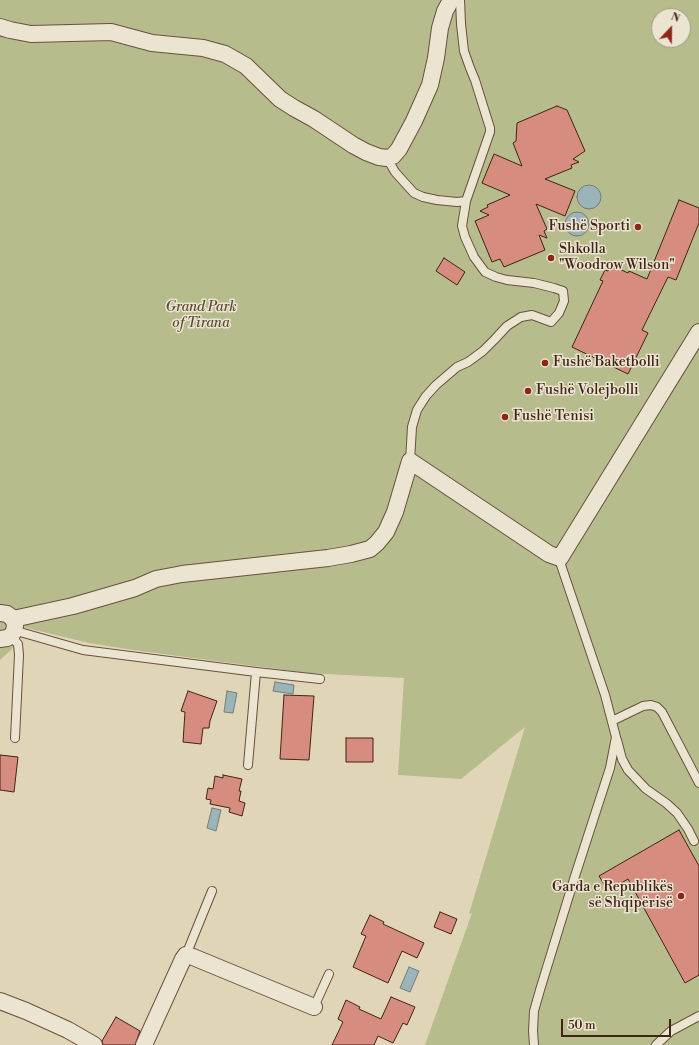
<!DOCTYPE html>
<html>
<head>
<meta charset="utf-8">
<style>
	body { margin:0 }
	#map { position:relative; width:699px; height:1045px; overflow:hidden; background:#e0d5b6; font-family:"Libre Bodoni",serif }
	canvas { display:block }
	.north { position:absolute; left:651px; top:8px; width:40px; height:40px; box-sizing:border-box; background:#ebe4d0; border:1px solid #a79786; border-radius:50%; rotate:22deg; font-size:11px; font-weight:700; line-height:16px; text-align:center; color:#422317 }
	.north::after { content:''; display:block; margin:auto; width:14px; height:18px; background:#8f2418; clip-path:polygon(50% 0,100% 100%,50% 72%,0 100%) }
	.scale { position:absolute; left:561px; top:1019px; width:110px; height:18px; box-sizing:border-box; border:2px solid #422317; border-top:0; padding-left:5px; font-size:12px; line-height:14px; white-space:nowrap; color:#422317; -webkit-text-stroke:3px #ebe4d0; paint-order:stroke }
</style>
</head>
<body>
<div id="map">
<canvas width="699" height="1045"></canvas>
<div class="north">N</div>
<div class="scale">50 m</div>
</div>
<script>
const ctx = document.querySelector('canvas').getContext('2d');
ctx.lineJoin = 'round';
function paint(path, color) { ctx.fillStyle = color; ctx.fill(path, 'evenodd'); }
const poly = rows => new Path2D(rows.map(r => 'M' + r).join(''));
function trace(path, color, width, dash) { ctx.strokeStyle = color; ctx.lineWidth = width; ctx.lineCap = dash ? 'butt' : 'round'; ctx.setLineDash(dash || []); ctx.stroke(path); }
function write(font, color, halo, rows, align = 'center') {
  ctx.font = font + ' "Libre Bodoni",serif'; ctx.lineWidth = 3; ctx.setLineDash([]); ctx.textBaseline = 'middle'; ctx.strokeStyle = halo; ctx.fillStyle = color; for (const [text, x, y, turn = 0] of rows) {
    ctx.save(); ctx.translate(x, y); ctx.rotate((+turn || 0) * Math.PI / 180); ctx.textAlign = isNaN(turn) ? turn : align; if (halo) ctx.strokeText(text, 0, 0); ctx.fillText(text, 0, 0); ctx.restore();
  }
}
paint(poly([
	[0,0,699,0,699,1045,425,1045,472,913,469,914,525,727,461,779,398,775,404,678,307,673,133,650,89,643,23,627,12,649,0,660],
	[659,16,683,16,683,40,659,40]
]), '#b6bc8b');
const water = poly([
	'577 197a12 12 0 1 1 24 0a12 12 0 1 1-24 0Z',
	'565 224a12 12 0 1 1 24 0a12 12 0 1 1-24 0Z',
	[275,682,294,685,293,694,273,691,275,682],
	[227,691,237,693,233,713,224,712,227,691],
	[212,808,221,810,216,831,207,828,212,808],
	[409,967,419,971,410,992,400,988,409,967]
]);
paint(water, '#9ab5ba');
trace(water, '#777b79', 1);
const building = poly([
	[557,106,567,110,585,151,573,159,579,162,571,165,572,168,545,179,575,191,565,216,536,204,547,229,544,231,547,238,539,235,545,250,504,267,500,259,492,262,475,221,489,215,480,211,488,207,487,205,510,195,482,183,494,154,522,166,513,143,516,141,517,123,557,106],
	[679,200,699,208,699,223,676,280,668,277,642,330,648,333,628,374,572,347,603,281,600,280,605,270,608,271,611,265,628,273,629,271,647,279,679,200],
	[444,258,465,272,457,285,436,271,444,258],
	[188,691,217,701,210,721,209,728,203,728,201,744,183,742,185,712,181,711,188,691],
	[284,695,314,696,309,760,280,759,284,695],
	[346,738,373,738,373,762,346,762,346,738],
	[0,755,18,757,14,792,0,790,0,755],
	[223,775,242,779,239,791,241,791,239,801,245,803,242,816,229,812,230,808,210,804,211,800,206,799,208,788,213,789,215,776,223,778,223,775],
	[679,830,699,866,699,975,685,983,628,879,608,891,599,876,679,830],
	[440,912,457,919,451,934,434,927,440,912],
	[370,915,384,922,383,924,424,943,417,958,402,951,388,983,353,967,366,936,361,934,370,915],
	[391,997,415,1007,407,1025,403,1023,393,1043,378,1036,374,1045,332,1045,343,1022,338,1019,346,1000,360,1007,359,1009,381,1019,391,997],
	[116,1017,140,1031,135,1045,103,1045,102,1041,116,1017]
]);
paint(building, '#d68c7e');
trace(building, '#422317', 1);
const lane = poly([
	[387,158,395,172,414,193,423,197,437,200,457,202,466,201,490,132,490,128,475,80,470,68,464,51,461,24,460,0],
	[410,461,412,427,417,410,426,396,436,385,457,367,468,362,483,351,495,339,507,326,521,317,532,315,551,322,559,313,564,301,563,291,554,288,534,283,507,280,496,277,485,272,474,257,465,237,462,226,466,201],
	[14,630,20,632,83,650,256,672,320,679],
	[11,636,18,644,19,655,15,738],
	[612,721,643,706,651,705,657,707,662,712,699,783],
	[617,740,622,759,628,770,646,789,666,803,677,813,688,829,694,841],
	[248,765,256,672],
	[186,955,212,891],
	[314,1007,329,974],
	[534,1045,533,1031,534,1011,540,990,575,876,610,768,616,737,605,695,561,565],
	[656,1045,671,1031,699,1016]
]);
const street = poly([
	[0,27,10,30,31,34,111,32,152,43,203,48,225,54,246,66,280,99,294,108,314,119,353,145,366,152,379,157,387,158,393,156,399,149,414,121,430,85,436,58,440,28,445,11,451,0],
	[0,613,7,614,11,617,14,621,15,626,14,631,11,636,7,638,0,639],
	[13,619,73,606,135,588,156,579,182,574,328,558,351,554,370,549,377,543,386,532,395,512,410,461,549,554,560,558,699,332],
	[0,1001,26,1011,68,1030,94,1045],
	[144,1045,183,959,186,955,193,957,314,1007]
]);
trace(lane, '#6a503f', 10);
trace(street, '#6a503f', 18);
trace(lane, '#ebe4d0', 8);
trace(street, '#ebe4d0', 16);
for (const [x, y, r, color] of [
	[638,227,4,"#8f2418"],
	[551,258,4,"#8f2418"],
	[545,363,4,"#8f2418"],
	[528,391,4,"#8f2418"],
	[505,417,4,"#8f2418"],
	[681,896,4,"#8f2418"]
]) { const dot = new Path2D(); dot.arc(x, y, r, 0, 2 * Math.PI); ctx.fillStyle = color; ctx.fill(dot); trace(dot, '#ebe4d0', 1.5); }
write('14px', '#422317', '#ebe4d0', [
	["Fushë Sporti",630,227,"right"],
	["Shkolla",559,250],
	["\"Woodrow Wilson\"",559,266],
	["Fushë Baketbolli",553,363],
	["Fushë Volejbolli",536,391],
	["Fushë Tenisi",513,417],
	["Garda e Republikës",673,888,"right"],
	["së Shqipërisë",673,904,"right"]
], 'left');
write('italic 14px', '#5f4934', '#ebe4d0', [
	["Grand Park",201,308],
	["of Tirana",201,324]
]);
</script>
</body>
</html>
